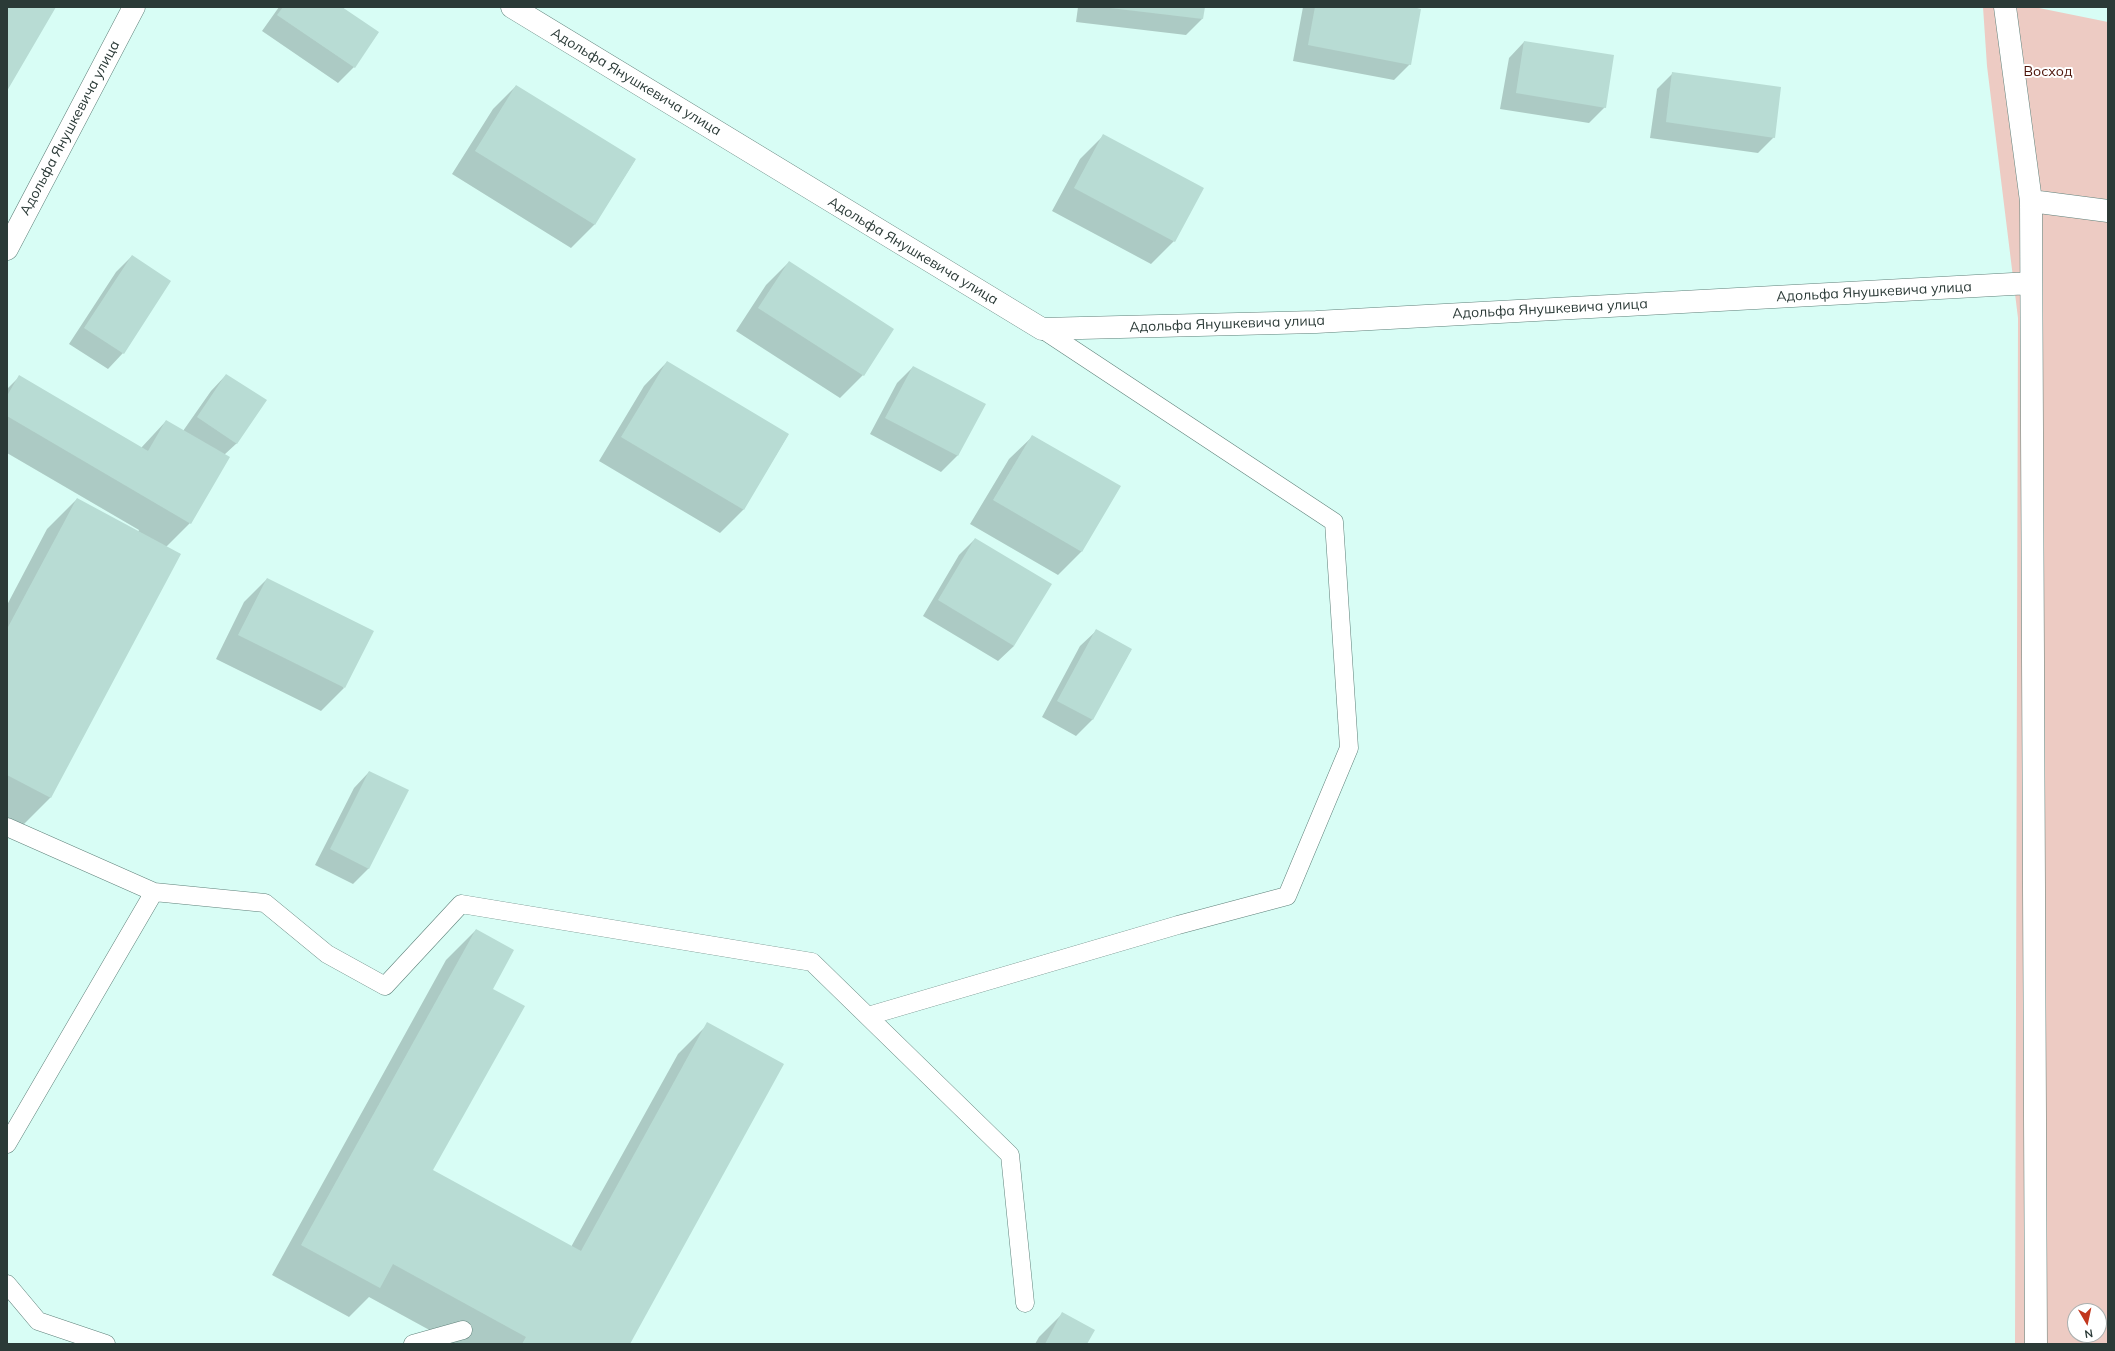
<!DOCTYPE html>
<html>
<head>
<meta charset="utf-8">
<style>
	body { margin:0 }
	#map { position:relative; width:2115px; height:1351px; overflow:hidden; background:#d8fdf5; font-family:Mulish,sans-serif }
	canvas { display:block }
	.frame { position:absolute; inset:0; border:8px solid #2b3a37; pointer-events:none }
	.north { position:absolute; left:2067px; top:1303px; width:40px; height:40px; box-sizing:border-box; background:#fff; border:1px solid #aab0af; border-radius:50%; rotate:171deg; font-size:11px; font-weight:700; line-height:16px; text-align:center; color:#2b3a37 }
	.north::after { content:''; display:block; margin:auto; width:14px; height:18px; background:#c2371e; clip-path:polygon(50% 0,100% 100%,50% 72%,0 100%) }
</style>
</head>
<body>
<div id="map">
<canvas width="2115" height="1351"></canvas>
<div class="frame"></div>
<div class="north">N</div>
</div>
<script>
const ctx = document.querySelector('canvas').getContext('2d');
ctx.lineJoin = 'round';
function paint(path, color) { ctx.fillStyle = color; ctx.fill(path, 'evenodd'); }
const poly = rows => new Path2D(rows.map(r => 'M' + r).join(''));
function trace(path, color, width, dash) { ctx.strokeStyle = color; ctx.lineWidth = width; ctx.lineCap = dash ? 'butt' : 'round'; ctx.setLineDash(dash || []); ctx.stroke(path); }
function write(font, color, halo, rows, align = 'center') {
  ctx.font = font + ' Mulish,sans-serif'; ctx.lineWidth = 4; ctx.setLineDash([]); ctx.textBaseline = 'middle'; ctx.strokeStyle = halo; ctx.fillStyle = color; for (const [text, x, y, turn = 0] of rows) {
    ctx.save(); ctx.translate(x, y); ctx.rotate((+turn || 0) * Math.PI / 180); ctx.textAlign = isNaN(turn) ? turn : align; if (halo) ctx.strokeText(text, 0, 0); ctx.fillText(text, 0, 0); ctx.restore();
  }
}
paint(poly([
	[1983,7,2034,7,2108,22,2108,1344,2015,1344,2018,318,1987,66],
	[2075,1311,2099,1311,2099,1335,2075,1335]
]), '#edcbc3');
paint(poly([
	[279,7,341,7,378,33,354,67,338,83,262,31],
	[1078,7,1204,7,1202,19,1186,35,1076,22],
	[1303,7,1407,7,1410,64,1394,80,1293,61],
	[1524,42,1605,107,1589,123,1500,109,1509,58],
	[1673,73,1774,137,1758,153,1650,138,1657,89],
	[516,86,635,160,594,225,571,248,452,174,493,109],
	[1103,136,1174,241,1151,264,1052,211,1080,159],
	[132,256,123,353,108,369,69,344,116,272],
	[789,262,863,375,840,398,736,331,766,285],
	[667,362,788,435,743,510,720,533,599,461,644,386],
	[913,367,984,404,957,456,941,472,870,434,897,383],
	[226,375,237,443,224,455,190,523,166,547,180,554,50,798,20,828,7,821,7,605,47,529,77,499,138,532,139,530,7,453,7,389,19,377,141,448,166,421,183,431,211,391],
	[1033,436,1119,487,1081,552,1058,575,970,524,1009,459],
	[975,539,1014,646,998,661,923,616,959,555],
	[267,579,344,688,321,711,216,659,244,602],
	[1096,631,1131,650,1092,720,1076,736,1042,717,1080,646],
	[369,772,369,868,353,884,315,865,354,788],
	[476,930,492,989,432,1171,571,1247,678,1054,708,1024,629,1344,455,1344,369,1297,349,1317,272,1275,446,960],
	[1062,1314,1086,1344,1035,1344,1039,1337]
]), '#0003');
paint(poly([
	[7,7,56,7,7,91],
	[283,7,342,7,379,32,355,68,277,15],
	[1102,7,1205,7,1203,19],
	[1315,7,1413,7,1421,9,1411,65,1308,45],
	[1524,41,1614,55,1606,108,1516,93],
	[1672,72,1781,87,1775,138,1666,122],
	[516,85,636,159,595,225,475,151],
	[1103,134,1204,188,1175,242,1074,188],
	[132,255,171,281,124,354,84,328],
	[789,261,894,329,864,376,758,308],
	[667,361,789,434,744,510,621,437],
	[913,366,986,404,958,456,885,418],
	[226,374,267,400,237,444,197,417],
	[19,375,148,451,166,420,230,457,191,524,7,416,7,396],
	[1032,435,1121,486,1082,552,993,500],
	[77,498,181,554,51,798,7,775,7,629],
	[975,538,1052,584,1014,646,938,600],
	[267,578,374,631,345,688,238,635],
	[1096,629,1132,649,1093,720,1057,701],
	[369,771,409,790,369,869,330,849],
	[476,929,514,950,493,989,525,1006,433,1170,581,1251,707,1022,784,1064,630,1344,522,1344,526,1337,393,1264,380,1288,301,1245],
	[1062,1312,1095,1330,1087,1344,1045,1344]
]), '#b8dcd4');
const lane = poly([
	[7,827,154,892,7,1144],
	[154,892,265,903,327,954,385,986,461,904,812,962,1010,1155,1025,1303],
	[868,1016,1178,925,1287,896,1349,748,1334,522,1042,329],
	[7,1284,38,1321,106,1344],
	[413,1344,463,1330]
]);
const street = poly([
	[512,7,1042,329,1316,322,2031,283],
	[2005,7,2031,201,2036,1344],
	[2031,201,2108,211],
	[7,249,134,7]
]);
trace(lane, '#5f817a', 19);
trace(street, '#5f817a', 23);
trace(lane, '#fff', 18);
trace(street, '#fff', 22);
write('14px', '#4d140a', '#fff', [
	["Восход",2048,72]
]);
write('14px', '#2b3a37', '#fff', [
	["Адольфа Янушкевича улица",636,82,31],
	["Адольфа Янушкевича улица",70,128,-62],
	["Адольфа Янушкевича улица",913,251,31],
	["Адольфа Янушкевича улица",1874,292,-3],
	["Адольфа Янушкевича улица",1550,309,-3],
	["Адольфа Янушкевича улица",1227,324,-2]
]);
</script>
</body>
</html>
